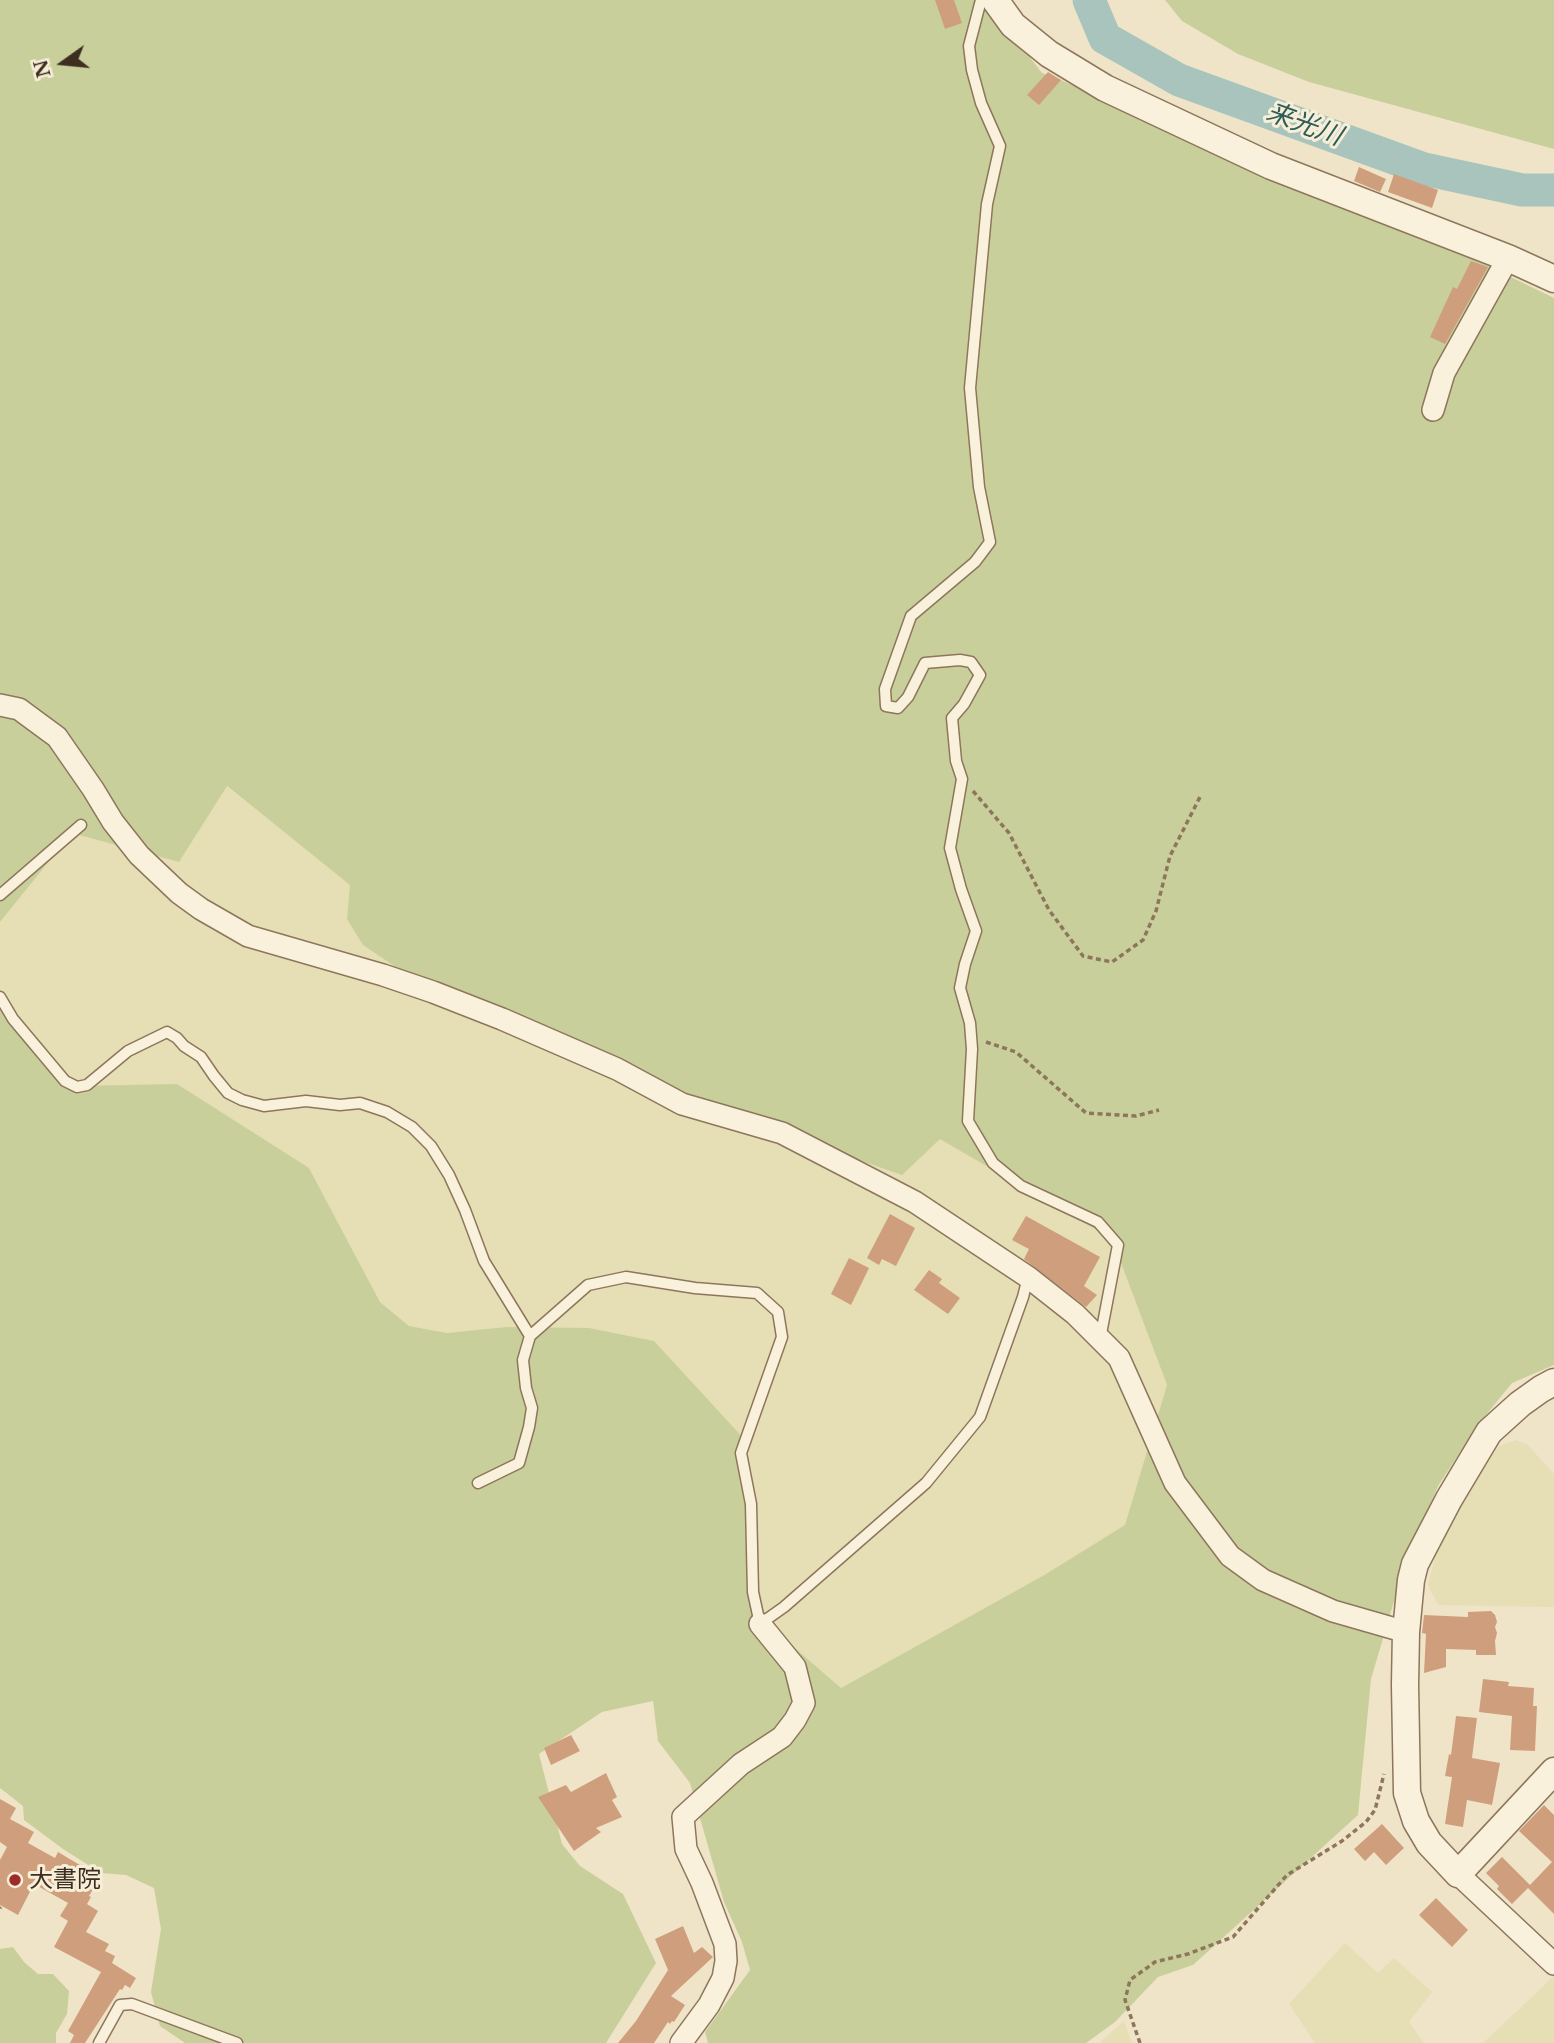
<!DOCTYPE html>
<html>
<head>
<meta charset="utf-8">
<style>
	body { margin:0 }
	#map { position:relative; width:1554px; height:2043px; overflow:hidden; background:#f0e4c8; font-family:"Libre Baskerville",serif }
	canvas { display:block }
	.north { position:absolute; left:28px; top:28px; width:70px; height:70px; -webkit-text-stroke:5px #f7eed8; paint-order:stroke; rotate:255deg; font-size:19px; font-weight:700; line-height:28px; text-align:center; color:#3d2e20 }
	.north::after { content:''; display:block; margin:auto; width:24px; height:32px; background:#3d2e20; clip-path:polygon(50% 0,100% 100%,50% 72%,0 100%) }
</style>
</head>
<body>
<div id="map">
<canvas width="1554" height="2043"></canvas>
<div class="north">N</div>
</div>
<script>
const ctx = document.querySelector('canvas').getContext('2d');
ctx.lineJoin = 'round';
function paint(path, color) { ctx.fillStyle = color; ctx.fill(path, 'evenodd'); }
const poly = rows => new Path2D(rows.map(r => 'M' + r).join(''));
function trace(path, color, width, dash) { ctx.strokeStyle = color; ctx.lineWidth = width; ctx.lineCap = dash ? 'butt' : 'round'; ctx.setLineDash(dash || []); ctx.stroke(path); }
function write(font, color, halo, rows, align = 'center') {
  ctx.font = font + ' "Libre Baskerville","Noto Sans JP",serif'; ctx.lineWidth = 6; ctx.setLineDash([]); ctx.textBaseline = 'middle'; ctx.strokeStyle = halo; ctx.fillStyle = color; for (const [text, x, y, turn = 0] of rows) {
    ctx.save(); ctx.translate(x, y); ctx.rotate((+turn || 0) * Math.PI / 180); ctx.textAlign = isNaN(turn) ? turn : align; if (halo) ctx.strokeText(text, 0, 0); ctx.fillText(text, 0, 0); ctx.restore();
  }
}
paint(poly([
	[226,786,351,885,347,919,940,1138,1112,1239,1167,1385,1126,1525,1046,1574,841,1688,758,1616,506,1327,447,1333,409,1326,380,1302,309,1168,77,1087,0,1005,0,922,72,833],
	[1516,1440,1527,1444,1554,1474,1554,1607,1438,1605,1428,1585,1435,1557,1451,1516,1499,1446],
	[1345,1943,1378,1973,1394,1958,1432,1992,1409,2022,1424,2043,1315,2043,1289,2004],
	[1554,1976,1554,2043,1483,2043],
	[1124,2021,1132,2043,1099,2043]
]), '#e6deb5');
paint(poly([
	[0,0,985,0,1042,73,1061,80,1353,213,1449,247,1554,298,1554,1365,1512,1383,1477,1426,1438,1486,1403,1571,1371,1679,1358,1815,1193,1965,1158,1977,1115,2022,1086,2043,708,2043,705,2032,750,1970,742,1942,724,1902,690,1783,658,1741,653,1701,602,1712,539,1754,562,1844,580,1866,623,1894,656,1963,606,2043,185,2043,160,2026,151,1992,161,1929,154,1888,126,1875,101,1873,63,1849,24,1820,23,1806,0,1788,0,1005,77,1086,177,1084,309,1168,380,1302,409,1326,447,1333,506,1327,589,1328,654,1341,746,1441,758,1616,841,1688,1046,1574,1125,1525,1167,1385,1112,1239,940,1139,902,1175,753,1123,433,992,363,945,347,919,350,885,227,786,179,862,72,833,0,922],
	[1165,0,1554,0,1554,149,1309,82,1238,54,1182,21],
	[13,1947,24,1962,38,1974,53,1974,69,1991,67,2014,56,2033,56,2043,0,2043,0,1949]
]), '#c9cf9b');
trace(poly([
	[1089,0,1105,38,1179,80,1424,169,1522,190,1554,190]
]), '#a9c4bc', 33);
paint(poly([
	[935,0,954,0,962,23,945,29],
	[1048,72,1061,80,1039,105,1027,95],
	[1359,167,1386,179,1380,192,1354,181],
	[1394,174,1438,190,1432,208,1388,192],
	[1471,261,1488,267,1445,344,1430,337,1453,287,1457,289],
	[890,1214,915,1228,896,1266,882,1259,879,1265,867,1258],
	[1026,1216,1100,1257,1084,1286,1097,1295,1086,1307,1024,1259,1029,1249,1012,1240],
	[849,1258,869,1268,851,1305,831,1294],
	[929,1270,942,1279,939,1283,960,1298,948,1314,914,1290],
	[1491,1611,1495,1615,1497,1622,1495,1627,1497,1633,1495,1641,1496,1655,1476,1655,1476,1650,1446,1649,1446,1667,1424,1673,1426,1634,1422,1633,1424,1615,1468,1617,1468,1612],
	[1483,1679,1509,1682,1508,1686,1534,1688,1533,1706,1537,1706,1535,1751,1510,1750,1512,1716,1479,1712],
	[1456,1716,1477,1718,1472,1758,1500,1763,1492,1805,1467,1800,1463,1827,1445,1824,1452,1777,1445,1776,1449,1754,1451,1755],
	[571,1735,580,1751,551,1765,544,1748],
	[606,1773,617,1797,612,1800,622,1817,596,1828,601,1832,574,1851,538,1797,566,1785,571,1792],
	[0,1799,16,1808,10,1819,34,1832,28,1843,55,1858,58,1852,100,1877,89,1896,91,1897,87,1904,98,1911,86,1932,109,1944,105,1951,115,1956,112,1963,136,1978,130,1988,125,1985,122,1990,120,1989,85,2043,70,2043,74,2035,68,2031,101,1972,54,1947,68,1921,60,1916,68,1903,34,1884,18,1915,0,1905,0,1860,7,1847,0,1842],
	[1544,1805,1554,1815,1554,1914,1528,1888,1512,1904,1497,1889,1499,1886,1486,1873,1502,1857,1530,1885,1552,1862,1519,1831],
	[1382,1824,1404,1848,1386,1865,1374,1852,1365,1861,1354,1849],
	[1436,1898,1468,1930,1452,1947,1419,1915],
	[683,1926,694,1953,702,1947,713,1957,671,1996,685,2005,674,2022,672,2021,670,2024,668,2022,654,2043,618,2043,636,2021,668,1970,655,1939]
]), '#cf9f7d');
const service = poly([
	[981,0,969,46,972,70,981,103,1000,146,987,204,970,388,979,487,990,542,975,562,911,616,885,689,886,706,898,708,908,697,925,663,960,660,971,662,980,675,964,704,952,718,956,761,962,779,950,848,961,889,976,931,965,964,960,988,970,1023,972,1049,968,1121,993,1163,1021,1186,1098,1222,1118,1245,1100,1339],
	[0,895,81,825],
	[0,997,13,1019,65,1081,77,1087,87,1085,128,1051,167,1032,177,1038,184,1046,201,1057,214,1076,228,1093,242,1100,264,1106,306,1101,340,1105,360,1103,387,1112,412,1127,431,1146,449,1175,465,1210,484,1261,530,1336],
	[478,1483,519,1463,529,1427,532,1408,526,1388,523,1360,530,1336,588,1285,626,1277,695,1288,757,1293,778,1312,782,1337,741,1453,751,1504,753,1592,760,1624,784,1607,926,1483,980,1417,1023,1297,1028,1277],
	[99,2043,120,2005,132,2004,237,2043]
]);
const minor = poly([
	[1433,410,1444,373,1508,258],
	[0,705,19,709,57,737,93,789,113,822,139,855,179,893,201,909,248,936,383,975,433,992,502,1019,617,1069,682,1104,782,1133,915,1202,1028,1277,1075,1314,1119,1358,1175,1483,1230,1556,1263,1580,1333,1611,1406,1632],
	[1458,1874,1554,1964],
	[681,2043,709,2005,723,1978,726,1961,725,1944,702,1883,686,1849,683,1817,741,1764,782,1737,795,1720,804,1703,795,1667,760,1624]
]);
const tertiary = poly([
	[995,0,1013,25,1049,54,1105,88,1271,166,1508,258,1554,279],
	[1554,1382,1541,1389,1520,1404,1489,1432,1449,1499,1415,1564,1411,1580,1406,1632,1405,1685,1407,1793,1416,1821,1429,1843,1458,1874,1554,1771]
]);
trace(service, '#8d765c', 13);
trace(minor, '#8d765c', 24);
trace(tertiary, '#8d765c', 29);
trace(poly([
	[973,791,1009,833,1049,910,1083,956,1112,962,1143,940,1156,911,1170,856,1201,795],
	[986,1042,1016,1052,1086,1113,1136,1116,1159,1110],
	[0,1908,1,1907],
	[1140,2043,1125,2000,1130,1980,1155,1962,1188,1954,1233,1937,1287,1875,1342,1841,1366,1822,1375,1810,1384,1774]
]), '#8d765c', 3.5, [5, 3.5]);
trace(service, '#faf1dc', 10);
trace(minor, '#faf1dc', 21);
trace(tertiary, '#faf1dc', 26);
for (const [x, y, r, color] of [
	[15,1880,7,"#9e2a2b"]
]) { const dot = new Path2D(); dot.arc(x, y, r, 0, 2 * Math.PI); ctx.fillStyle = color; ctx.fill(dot); trace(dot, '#f7eed8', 2.5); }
write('24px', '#3d2e20', '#f7eed8', [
	["大書院",29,1880]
], 'left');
write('italic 26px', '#2f5d5a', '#f7eed8', [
	["来光川",1304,125,20]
]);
</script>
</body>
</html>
